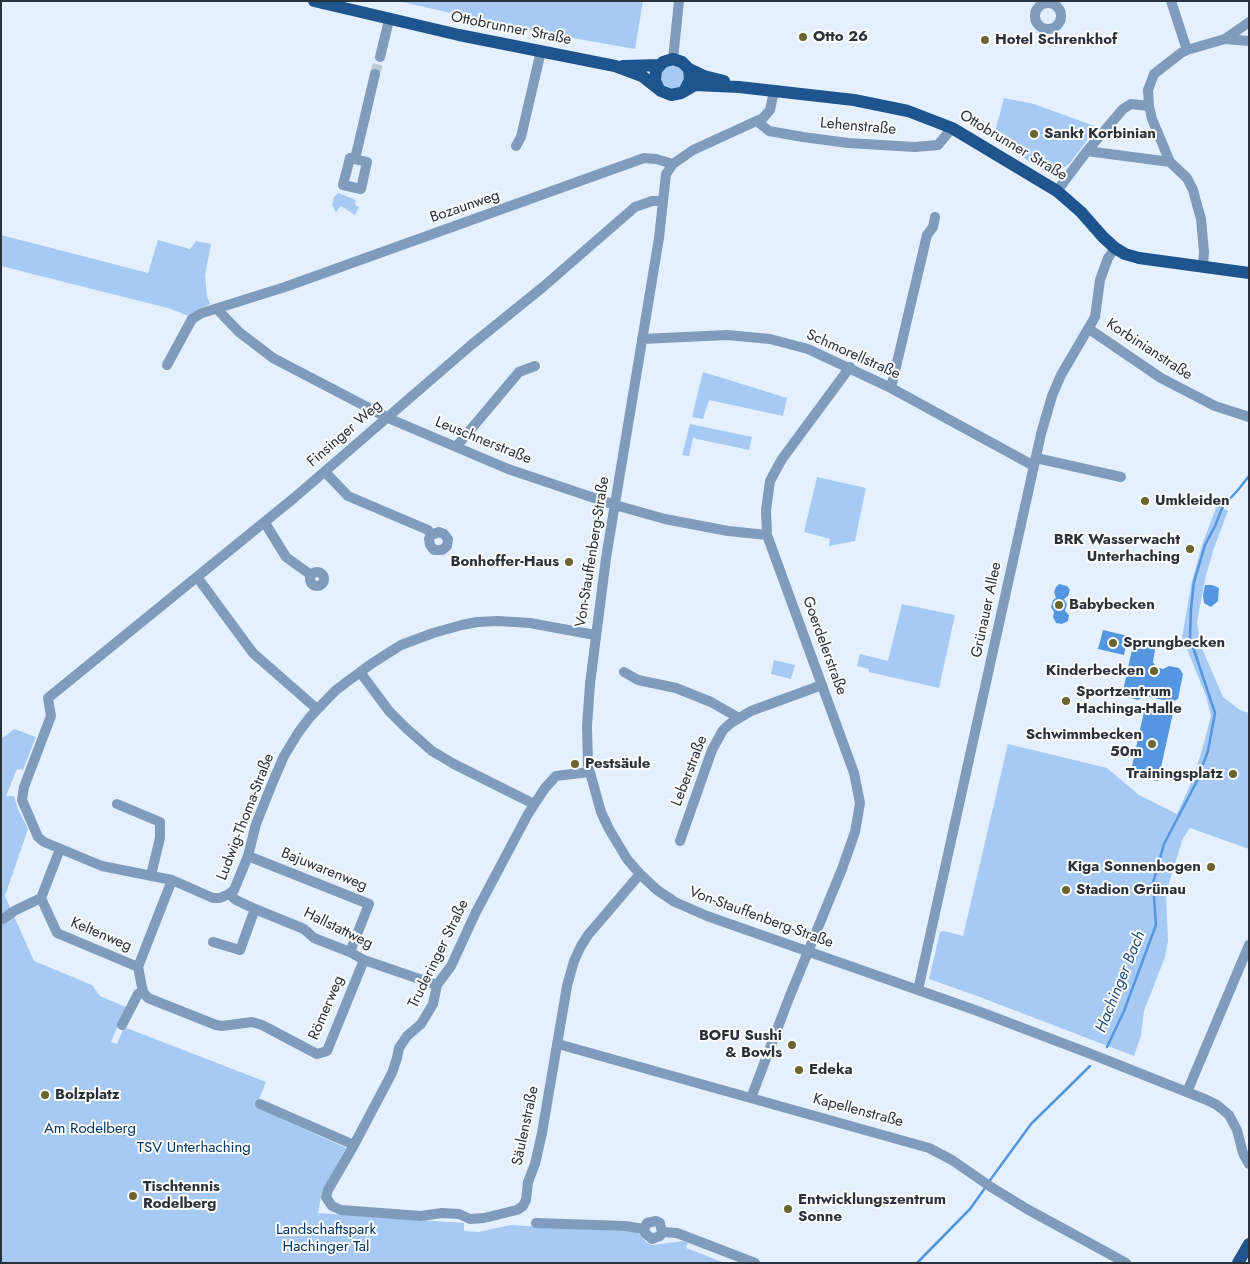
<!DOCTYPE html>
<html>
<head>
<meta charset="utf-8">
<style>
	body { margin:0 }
	#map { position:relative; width:1250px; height:1264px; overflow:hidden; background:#e4f0ff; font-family:Jost,sans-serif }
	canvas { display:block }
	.frame { position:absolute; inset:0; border:2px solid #29313a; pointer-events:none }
</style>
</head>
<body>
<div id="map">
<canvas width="1250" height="1264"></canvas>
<div class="frame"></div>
</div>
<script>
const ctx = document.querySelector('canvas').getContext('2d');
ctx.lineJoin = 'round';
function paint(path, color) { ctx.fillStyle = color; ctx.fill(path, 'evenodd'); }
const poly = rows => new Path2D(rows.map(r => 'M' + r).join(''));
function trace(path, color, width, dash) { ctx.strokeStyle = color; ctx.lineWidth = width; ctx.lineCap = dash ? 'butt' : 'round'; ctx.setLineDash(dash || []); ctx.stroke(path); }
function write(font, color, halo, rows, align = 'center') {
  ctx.font = font + ' Jost,sans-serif'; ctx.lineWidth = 4; ctx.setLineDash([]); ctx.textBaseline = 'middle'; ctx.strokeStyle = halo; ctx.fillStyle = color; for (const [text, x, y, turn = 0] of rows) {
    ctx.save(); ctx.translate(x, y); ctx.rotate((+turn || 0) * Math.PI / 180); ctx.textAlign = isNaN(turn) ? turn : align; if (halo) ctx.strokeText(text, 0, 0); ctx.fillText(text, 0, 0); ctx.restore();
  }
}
paint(poly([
	[398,1,643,1,635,49,522,29],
	[672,63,682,67,686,77,682,87,672,91,663,87,660,72],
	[1004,98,1034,104,1097,127,1070,163,1058,172,1047,173,998,141,994,136],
	[338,193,356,200,355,205,359,207,355,215,341,206,336,212,332,205,334,197],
	[1,235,148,273,158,240,190,249,196,241,211,244,205,275,207,296,210,304,201,308,189,316,168,308,1,266],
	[703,372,787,398,783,416,709,400,703,419,692,417],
	[690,424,752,437,749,450,693,438,689,456,682,455],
	[817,477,866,488,855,541,829,546,830,539,804,532],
	[1217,505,1228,511,1214,548,1205,579,1197,622,1201,646,1223,697,1240,710,1249,713,1249,849,1190,828,1183,838,1166,893,1168,941,1165,957,1144,1011,1141,1035,1134,1056,977,996,929,979,940,932,944,931,963,936,1008,744,1107,768,1139,795,1177,814,1192,781,1202,750,1211,716,1206,696,1182,637,1192,581,1202,545],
	[902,604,955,615,939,688,869,672,869,669,857,666,860,654,888,661],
	[774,660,795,665,791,679,771,674],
	[14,729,36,737,23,770,17,769,6,796,14,796,18,809,28,829,5,896,34,961,92,985,100,996,126,1007,111,1042,117,1044,124,1027,266,1082,256,1107,346,1148,322,1192,318,1213,464,1223,464,1231,479,1232,510,1225,638,1232,647,1243,652,1245,683,1241,688,1243,686,1248,725,1263,1,1263,1,739]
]), '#a6caf3');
paint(poly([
	[1059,584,1067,586,1070,590,1068,596,1064,599,1067,604,1065,611,1069,615,1068,621,1062,624,1056,623,1053,617,1054,612,1051,607,1053,600,1056,598,1054,592,1056,587],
	[1205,585,1212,585,1219,588,1218,601,1211,607,1204,603,1203,595],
	[1103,630,1128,636,1124,655,1098,649],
	[1139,641,1151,644,1155,650,1153,662,1156,667,1163,669,1169,666,1179,668,1183,674,1178,699,1172,702,1145,696,1138,700,1127,697,1123,691,1133,645],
	[1145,707,1173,713,1158,781,1130,775]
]), '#5496df');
trace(poly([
	[1107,1047,1124,1011,1156,925,1153,883,1164,844,1197,781,1208,751,1215,713,1190,638,1191,609,1194,582,1205,545,1215,526,1223,506,1238,490,1249,476],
	[988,1183,1031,1124,1090,1066],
	[917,1263,970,1209,985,1188]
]), '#5496df', 2.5);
trace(poly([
	[375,74,380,57]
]), '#bfcad8', 10, [10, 5]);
trace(poly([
	[1171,1,1187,50],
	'1035 16a13 13 0 1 1 26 0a13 13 0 1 1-26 0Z',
	[1225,39,1249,41],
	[380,57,389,20],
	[673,59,679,1],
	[774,91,770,110,763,118,693,150,673,164,666,174,659,238,606,558,590,684,587,726,588,765,601,812,609,829,627,859,640,874,657,890,675,902,707,916,975,1010,1091,1054,1207,1100,1217,1105,1229,1115,1237,1130,1243,1153,1249,1164],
	[1149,106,1152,119,1170,162,1187,178,1193,190,1201,219,1204,252,1203,266],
	[758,122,769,131,803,137,848,143,915,147,938,145,952,128],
	[516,146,521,137,541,51],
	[1087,151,1170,162],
	[350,158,367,162,361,189,343,185,350,158],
	[355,159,375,74],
	[1057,191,1087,151,1123,109,1131,104,1149,106,1148,90,1154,74,1181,53,1187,50,1225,39,1249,22],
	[217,309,239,332,273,358,388,418,508,469,615,505,665,519,728,531,767,535],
	[1089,329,1161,378,1215,406,1249,417],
	[642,339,727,335,770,339,808,349,891,388,1034,466],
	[167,365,192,319,202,313,285,287,644,158,656,159,673,164],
	[891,388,927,235,933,227,935,217],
	[456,447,519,372,535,366],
	[1036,458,1121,477],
	[325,472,348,496,428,530,431,535,429,539,430,545,434,550,442,550,447,546,448,539,444,534,439,532,431,535],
	[265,523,286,557,311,575],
	'310 579a7 7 0 1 1 14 0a7 7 0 1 1-14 0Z',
	[197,577,253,653,317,709],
	[595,635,530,623,498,621,477,622,462,625,433,633,401,645,371,664,336,690,310,717,298,733,284,756,272,784,256,824,248,856,234,890,229,894,220,898,213,898,172,880,102,866,44,842,38,837,22,800,24,787,51,716,48,698,294,498,470,346,543,287,635,207,652,201,663,201],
	[360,672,389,711,407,729,432,751,454,764,534,804],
	[624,672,638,680,676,688,711,702,739,718],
	[589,772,556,776,545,788,528,814,476,912,451,966,437,985,433,1004,421,1024,407,1036,399,1048,397,1058,392,1073,354,1145,328,1190,326,1197,332,1206,341,1210,421,1216,442,1213,459,1214,470,1219,484,1218,517,1210,523,1206,526,1200,528,1182,535,1164,542,1133,567,986,574,961,581,946,588,935,640,874],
	[117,804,160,822,160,838,151,875],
	[680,841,712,750,723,730,731,723,751,711,822,685],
	[248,856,369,904,350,952],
	[229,894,236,900,255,909],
	[41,898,60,849],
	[3,919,14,911,41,898,57,933,138,967],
	[213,942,240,950,255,909,304,929,314,938,350,952,364,960,437,985],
	[138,967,143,992,148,998,216,1025,222,1026,252,1022,262,1025,317,1054,327,1051,364,960],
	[138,967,172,880],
	[918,990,1041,434,1052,396,1061,375,1095,317,1100,280,1108,258,1115,248],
	[122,1025,138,994,143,992],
	[558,1044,929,1148,952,1160,991,1187,1027,1209,1126,1263],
	[1187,1092,1249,945],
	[751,1098,789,998,842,869,855,832,858,815,860,803,854,773,767,535,766,510,770,481,782,459,850,367],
	[260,1104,354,1145],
	[536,1223,625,1226,644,1229],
	[644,1229,647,1223,656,1221,660,1223,662,1232],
	[644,1229,645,1233,652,1239,660,1236,662,1232],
	[662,1232,677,1233,755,1263]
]), '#809cbc', 10);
trace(poly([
	[314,1,459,35,615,66,642,76,661,91,671,95,681,93,695,85,739,87,854,100,908,111,952,128,1057,191,1081,212,1103,237,1115,248,1125,254,1139,258,1249,273],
	[623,66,660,65],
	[689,69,704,76,724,81],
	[658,87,655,81,656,70,663,62,673,59,682,62,689,69,690,80,685,90],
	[1238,1263,1249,1244]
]), '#1e558e', 12);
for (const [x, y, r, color] of [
	[803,37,5,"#6b6431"],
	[985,40,5,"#6b6431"],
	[1034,134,5,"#6b6431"],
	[1145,501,5,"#6b6431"],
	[1190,549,5,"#6b6431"],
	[569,562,5,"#6b6431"],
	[1059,605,5,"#6b6431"],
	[1113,643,5,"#6b6431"],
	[1154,671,5,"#6b6431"],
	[1066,701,5,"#6b6431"],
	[1152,744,5,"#6b6431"],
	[575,764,5,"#6b6431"],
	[1233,774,5,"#6b6431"],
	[1211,867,5,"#6b6431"],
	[1066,890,5,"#6b6431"],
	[792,1045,5,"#6b6431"],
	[799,1070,5,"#6b6431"],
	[45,1095,5,"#6b6431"],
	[133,1196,5,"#6b6431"],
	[788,1209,5,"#6b6431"]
]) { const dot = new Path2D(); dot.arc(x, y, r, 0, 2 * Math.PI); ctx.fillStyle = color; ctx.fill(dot); trace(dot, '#fcfcfc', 2); }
write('15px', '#29313a', '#fcfcfc', [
	["Ottobrunner Straße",511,29,11],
	["Lehenstraße",858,127,5],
	["Ottobrunner Straße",1013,146,31],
	["Bozaunweg",465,207,-19],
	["Korbinianstraße",1149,350,33],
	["Schmorellstraße",853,355,24],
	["Finsinger Weg",345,434,-41],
	["Leuschnerstraße",483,441,22],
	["Von-Stauffenberg-Straße",593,552,-81],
	["Grünauer Allee",987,610,-78],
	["Goerdelerstraße",824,646,70],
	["Leberstraße",690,771,-69],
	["Ludwig-Thoma-Straße",246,817,-69],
	["Bajuwarenweg",324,870,22],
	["Von-Stauffenberg-Straße",761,918,20],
	["Hallstattweg",338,929,26],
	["Keltenweg",101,935,23],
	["Truderinger Straße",439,954,-64],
	["Römerweg",327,1008,-67],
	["Kapellenstraße",858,1111,15],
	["Säulenstraße",526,1126,-78]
]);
write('bold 15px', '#29313a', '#fcfcfc', [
	["Otto 26",813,37],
	["Hotel Schrenkhof",995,40],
	["Sankt Korbinian",1044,134],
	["Umkleiden",1155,501],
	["BRK Wasserwacht",1180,540,"right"],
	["Unterhaching",1180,557,"right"],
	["Bonhoffer-Haus",559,562,"right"],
	["Babybecken",1069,605],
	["Sprungbecken",1123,643],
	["Kinderbecken",1144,671,"right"],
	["Sportzentrum",1076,692],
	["Hachinga-Halle",1076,709],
	["Schwimmbecken",1142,735,"right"],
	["50m",1142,752,"right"],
	["Pestsäule",585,764],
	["Trainingsplatz",1223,774,"right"],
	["Kiga Sonnenbogen",1201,867,"right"],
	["Stadion Grünau",1076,890],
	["BOFU Sushi",782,1036,"right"],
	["& Bowls",782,1053,"right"],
	["Edeka",809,1070],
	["Bolzplatz",55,1095],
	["Tischtennis",143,1187],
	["Rodelberg",143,1204],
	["Entwicklungszentrum",798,1200],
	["Sonne",798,1217]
], 'left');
write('15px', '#033563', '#fcfcfc', [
	["Am Rodelberg",90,1129],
	["TSV Unterhaching",194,1148],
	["Landschaftspark",326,1230],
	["Hachinger Tal",326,1247]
]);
write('italic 16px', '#1d4b7a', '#fcfcfc', [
	["Hachinger Bach",1121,982,-68]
]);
</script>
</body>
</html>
